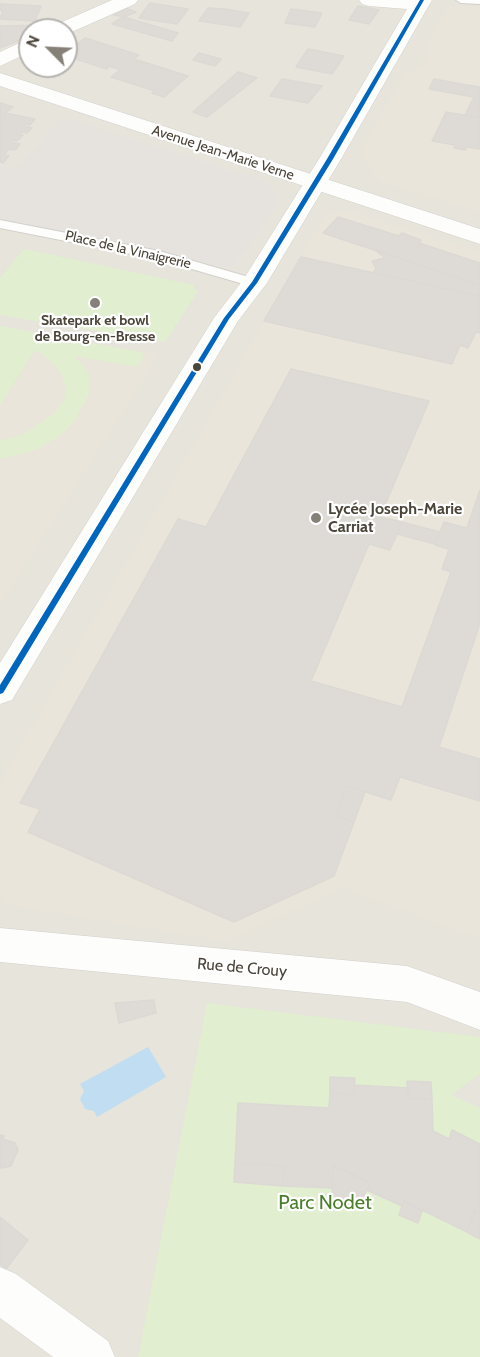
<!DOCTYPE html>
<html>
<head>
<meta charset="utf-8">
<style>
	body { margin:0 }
	#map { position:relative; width:480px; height:1357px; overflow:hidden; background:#f4f2ee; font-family:Cabin,sans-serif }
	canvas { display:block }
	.north { position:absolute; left:18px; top:18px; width:60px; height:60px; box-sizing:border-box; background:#fff; border:2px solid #b7b4b0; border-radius:50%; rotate:294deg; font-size:16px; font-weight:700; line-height:24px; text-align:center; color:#4b4439 }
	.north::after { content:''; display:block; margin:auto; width:21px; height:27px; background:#868178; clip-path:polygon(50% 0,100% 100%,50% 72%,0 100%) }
</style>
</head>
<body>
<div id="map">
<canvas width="480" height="1357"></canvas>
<div class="north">N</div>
</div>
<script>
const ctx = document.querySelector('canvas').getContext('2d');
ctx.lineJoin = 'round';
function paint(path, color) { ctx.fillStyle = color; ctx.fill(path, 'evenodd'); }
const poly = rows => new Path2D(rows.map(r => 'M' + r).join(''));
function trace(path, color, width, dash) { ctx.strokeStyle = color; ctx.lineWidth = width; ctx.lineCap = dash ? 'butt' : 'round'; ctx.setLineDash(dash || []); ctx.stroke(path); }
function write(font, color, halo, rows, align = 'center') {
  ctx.font = font + ' Cabin,sans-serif'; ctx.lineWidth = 4.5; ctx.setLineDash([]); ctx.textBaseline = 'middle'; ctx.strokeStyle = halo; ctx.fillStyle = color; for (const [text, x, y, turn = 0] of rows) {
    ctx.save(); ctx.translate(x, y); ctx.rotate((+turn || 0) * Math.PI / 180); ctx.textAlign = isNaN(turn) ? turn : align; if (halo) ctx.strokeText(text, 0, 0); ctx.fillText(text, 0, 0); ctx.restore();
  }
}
paint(poly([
	[0,0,480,0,480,1357,0,1357],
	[30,30,66,30,66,66,30,66]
]), '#e7e4dc');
paint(poly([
	[449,5,480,7,480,212,380,181,359,153,405,74,423,66,429,55,425,47],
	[348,210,480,253,480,939,344,887,224,941,5,904,0,893,0,782,325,215],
	[0,326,159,355,0,605]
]), '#eae5da');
paint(poly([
	[24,249,194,285,193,289,198,291,165,342,0,315,0,278],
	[0,326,145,353,138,367,74,356,87,370,91,382,88,396,74,422,61,435,36,450,0,459,0,441,24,434,52,415,64,401,66,387,60,372,48,358,35,350,0,405],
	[207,1003,480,1037,480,1074,451,1095,480,1108,480,1357,138,1357]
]), '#e1eecf');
paint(poly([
	[63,117,268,183,277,198,269,218,231,268,104,239,0,220,0,166,17,170]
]), '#e6e3df');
paint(poly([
	[148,1047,166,1077,97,1117,94,1111,85,1109,80,1099,84,1091,80,1084]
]), '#c0ddf1');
const building = poly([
	[150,3,188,9,177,24,139,18,150,3],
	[0,4,41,6,35,21,0,19,3,11,0,10,0,4],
	[358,6,379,10,369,24,349,20,358,6],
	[122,7,136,12,124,17,106,13,122,7],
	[208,8,225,9,249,13,240,27,199,21,208,8],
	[291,9,322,13,315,27,285,23,291,9],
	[122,17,124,17,178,33,172,41,112,24,122,17],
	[49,25,42,30,30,30,30,36,0,48,0,26,49,25],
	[85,38,139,55,134,59,188,76,164,97,152,93,155,91,111,77,120,70,109,66,107,69,66,56,66,53,85,38],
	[308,49,344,56,332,74,296,67,308,49],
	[199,53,221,59,215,66,193,60,199,53],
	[238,72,257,78,207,117,193,112,238,72],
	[282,79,322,86,308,103,270,96,282,79],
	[434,79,467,85,462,95,429,89,434,79],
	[467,85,480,87,480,118,465,115,474,97,462,95,467,85],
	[0,103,13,107,5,113,35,119,30,125,25,124,23,126,32,128,27,133,21,132,20,134,23,135,17,141,12,140,10,142,20,144,15,150,9,149,7,151,4,155,9,156,3,163,0,162,0,103],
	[446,112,480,118,480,149,467,147,465,150,454,148,455,145,432,141,446,112],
	[338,217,399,236,402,233,421,240,419,243,480,263,480,285,323,233,338,217],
	[375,250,480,285,480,296,373,273,376,269,372,261,385,258,375,250],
	[301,257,480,296,480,333,476,332,468,348,460,345,452,364,264,321,301,257],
	[291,369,429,401,380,517,402,522,397,534,390,550,369,544,311,681,402,707,451,572,442,569,449,549,435,545,440,532,444,522,467,528,480,490,480,623,439,747,480,759,480,801,400,777,391,800,347,786,336,816,354,822,334,876,234,922,28,832,40,809,20,803,178,519,206,527,291,369],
	[402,522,440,532,435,544,397,534,402,522],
	[347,786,365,792,354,822,336,816,347,786],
	[154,1000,156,1013,119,1023,115,1003,154,1000],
	[330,1077,355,1078,354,1095,330,1093,330,1077],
	[407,1081,431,1082,432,1099,408,1098,407,1081],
	[354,1085,408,1088,408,1098,432,1099,433,1131,449,1139,452,1130,480,1144,480,1213,475,1211,467,1232,404,1201,402,1206,367,1190,370,1183,333,1165,332,1188,283,1186,284,1166,235,1163,238,1103,329,1108,330,1093,354,1095,354,1085],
	[0,1135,4,1136,3,1139,15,1143,18,1150,11,1166,2,1168,0,1168,0,1135],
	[235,1163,284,1166,283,1186,234,1182,235,1163],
	[333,1165,370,1183,358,1209,332,1198,333,1165],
	[404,1201,422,1211,418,1223,399,1215,404,1201],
	[475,1211,480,1213,480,1239,467,1232,475,1211],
	[0,1217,28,1240,6,1269,0,1264,0,1217]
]);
paint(building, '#dedbd6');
trace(building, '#dcd9d4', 1.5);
const service = poly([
	[456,0,480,0,480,4,461,3,456,0],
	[0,220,159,251,259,280,261,283,254,287,157,259,0,228,0,220]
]);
const minor = poly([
	[112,0,138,0,135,4,67,34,66,30,50,30,53,26,112,0],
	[359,0,432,0,341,159,267,283,238,321,12,700,0,704,0,663,214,318,243,280,319,159,407,9,369,6,362,4,359,0],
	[30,38,30,52,0,66,0,52,30,38],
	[0,928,407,966,480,992,480,1030,407,1002,0,962,0,928],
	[0,1267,16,1274,108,1341,115,1357,53,1357,0,1318,0,1267]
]);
const tertiary = poly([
	[0,73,480,229,480,244,0,86,0,73]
]);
trace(service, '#d2d0cb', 2);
trace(minor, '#d2d0cb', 1);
trace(tertiary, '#d2d0cb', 1);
paint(service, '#fdfdfc');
paint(minor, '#fdfdfc');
paint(tertiary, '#fdfdfc');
paint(poly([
	[420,0,424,0,333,159,257,283,229,319,3,693,0,694,0,685,224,318,252,282,327,159,420,0]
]), '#0065bd');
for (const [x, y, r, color] of [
	[95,303,6,"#868178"],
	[197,367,5,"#4b4439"],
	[316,518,6,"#868178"]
]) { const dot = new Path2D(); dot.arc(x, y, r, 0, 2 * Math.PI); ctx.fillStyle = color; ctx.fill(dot); trace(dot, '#fff', 2); }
write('14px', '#4b4439', '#fff', [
	["Avenue Jean-Marie Verne",223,153,18],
	["Place de la Vinaigrerie",128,250,13]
]);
write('bold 14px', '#4b4439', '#fff', [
	["Skatepark et bowl",95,321],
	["de Bourg-en-Bresse",95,337]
]);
write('bold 16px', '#4b4439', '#fff', [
	["Lycée Joseph-Marie",328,509],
	["Carriat",328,527]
], 'left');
write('16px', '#4b4439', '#fff', [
	["Rue de Crouy",242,968,5]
]);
write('20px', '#4a7f2a', '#fff', [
	["Parc Nodet",325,1203]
]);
</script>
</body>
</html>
